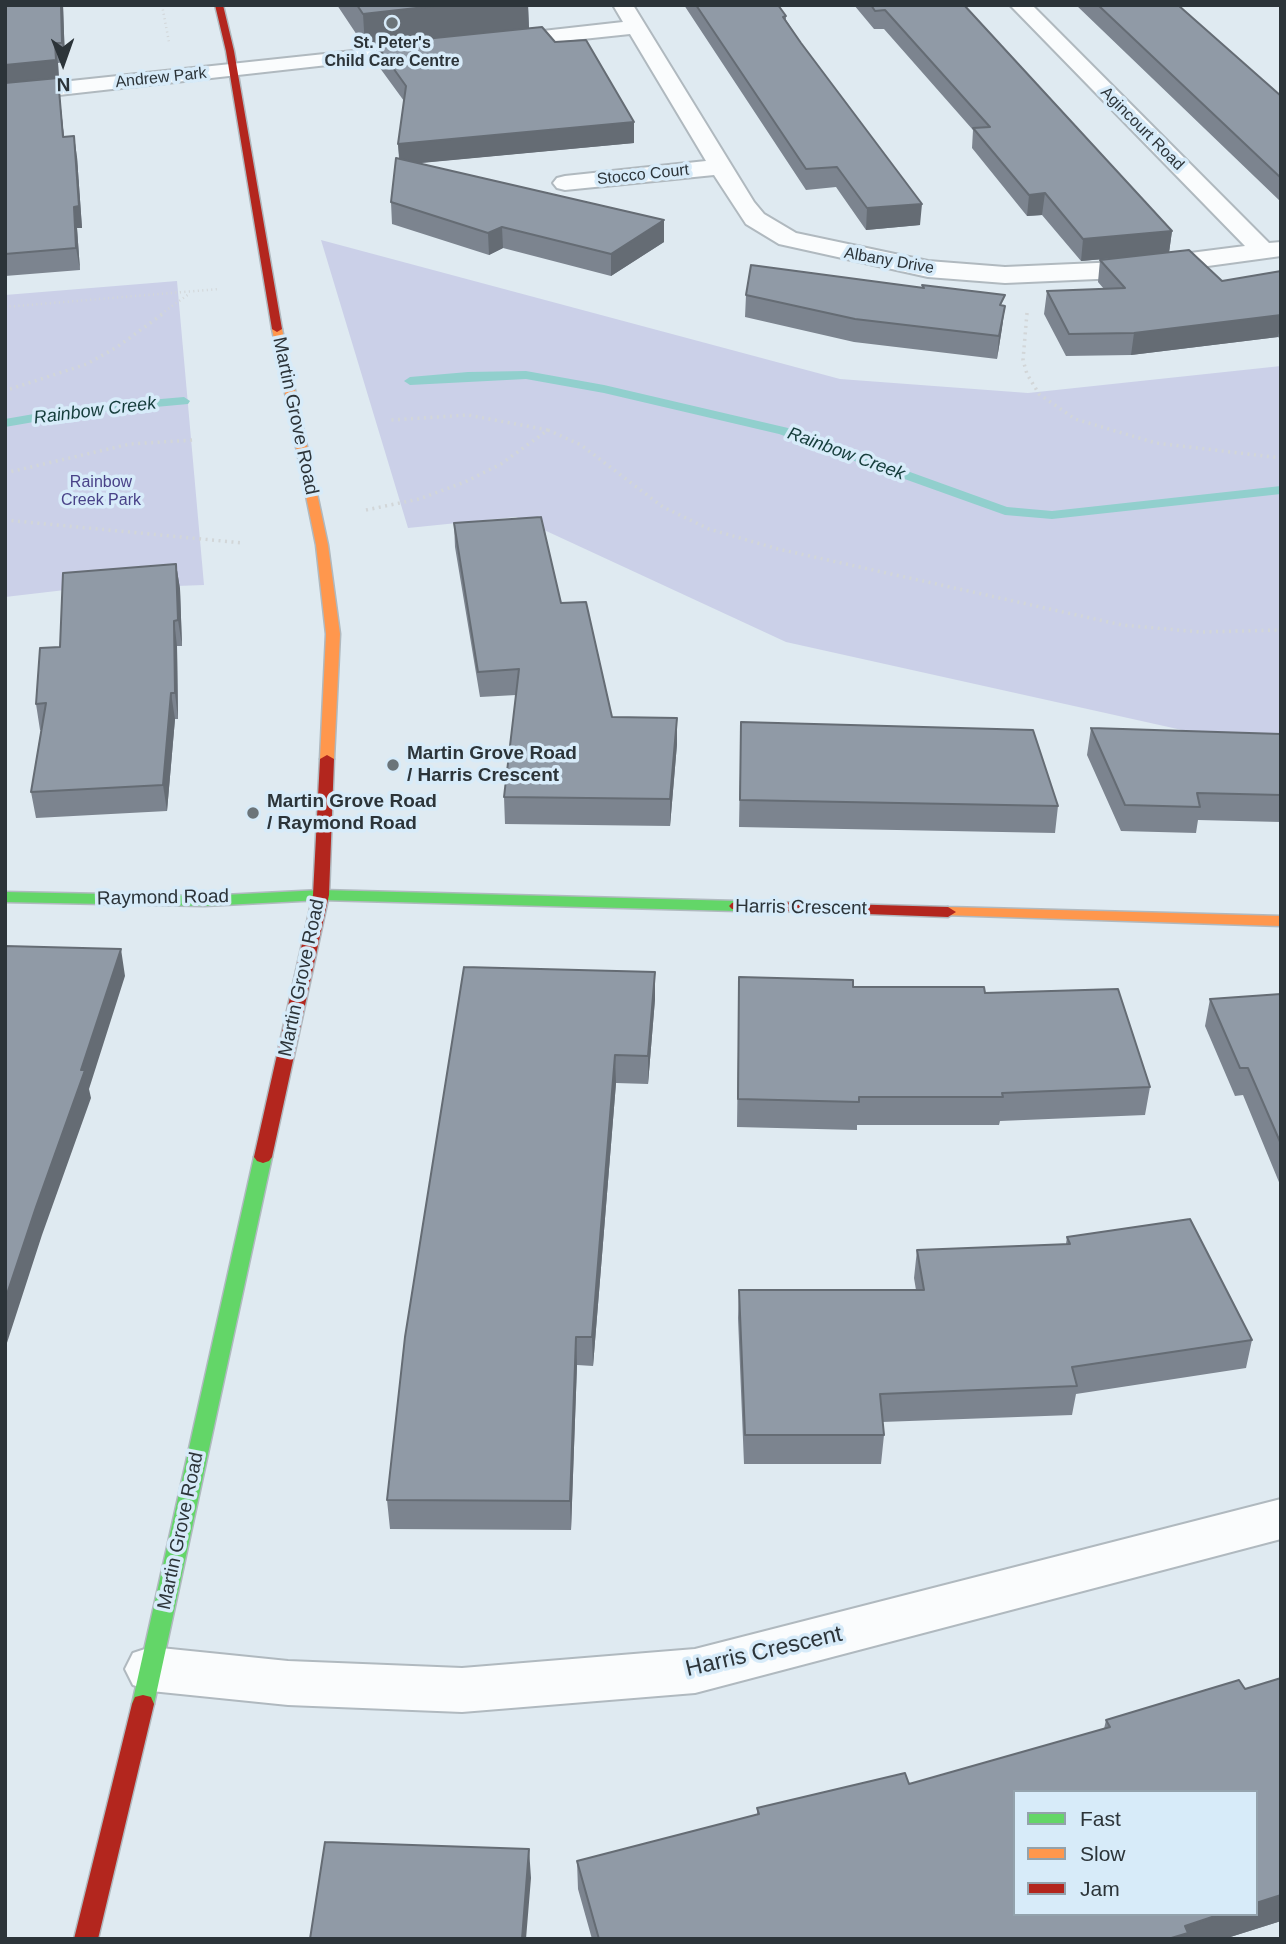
<!DOCTYPE html>
<html>
<head>
<meta charset="utf-8">
<style>
	body { margin:0 }
	#map { position:relative; width:1286px; height:1944px; overflow:hidden; background:#dfeaf1; font-family:Arial,sans-serif }
	canvas { display:block }
	.frame { position:absolute; inset:0; border:7px solid #2c3439; pointer-events:none }
	.legend { position:absolute; left:1013px; top:1790px; width:245px; height:126px; box-sizing:border-box; background:#d7ebf9; border:2px solid #93a2ac; margin:0; padding:9px 12px; list-style:none; font-size:21px; color:#2c3439 }
	.legend li { display:flex; align-items:center; gap:14px; height:35px }
	.legend b { width:35px; border:2px solid #93a2ac }
	.north { position:absolute; left:28px; top:28px; width:70px; height:70px; -webkit-text-stroke:5px #d7ebf9; paint-order:stroke; rotate:179deg; font-size:19px; font-weight:700; line-height:28px; text-align:center; color:#2c3439 }
	.north::after { content:''; display:block; margin:auto; width:24px; height:32px; background:#2c3439; clip-path:polygon(50% 0,100% 100%,50% 72%,0 100%) }
</style>
</head>
<body>
<div id="map">
<canvas width="1286" height="1944"></canvas>
<div class="frame"></div>
<ul class="legend">
<li><b style="height:9px;background:#63d668"></b>Fast</li>
<li><b style="height:9px;background:#ff974d"></b>Slow</li>
<li><b style="height:9px;background:#b3261e"></b>Jam</li>
</ul>
<div class="north">N</div>
</div>
<script>
const ctx = document.querySelector('canvas').getContext('2d');
ctx.lineJoin = 'round';
function paint(path, color) { ctx.fillStyle = color; ctx.fill(path, 'evenodd'); }
const poly = rows => new Path2D(rows.map(r => 'M' + r).join(''));
function trace(path, color, width, dash) { ctx.strokeStyle = color; ctx.lineWidth = width; ctx.lineCap = dash ? 'butt' : 'round'; ctx.setLineDash(dash || []); ctx.stroke(path); }
function write(font, color, halo, rows, align = 'center') {
  ctx.font = font + ' Arial,sans-serif'; ctx.lineWidth = 7; ctx.setLineDash([]); ctx.textBaseline = 'middle'; ctx.strokeStyle = halo; ctx.fillStyle = color; for (const [text, x, y, turn = 0] of rows) {
    ctx.save(); ctx.translate(x, y); ctx.rotate((+turn || 0) * Math.PI / 180); ctx.textAlign = isNaN(turn) ? turn : align; if (halo) ctx.strokeText(text, 0, 0); ctx.fillText(text, 0, 0); ctx.restore();
  }
}
paint(poly([
	[321,240,840,379,1028,393,1281,366,1281,752,786,642,516,517,408,528],
	[177,281,204,585,65,590,5,597,5,295]
]), '#cbd0e8');
paint(poly([
	[526,371,604,385,788,428,1007,507,1052,511,1281,486,1281,494,1052,519,1005,515,779,434,604,393,526,379,410,385,404,381,410,377,468,372,526,371],
	[184,397,190,401,188,404,80,414,5,427,5,419,80,406,184,397]
]), '#91cfcd');
const street = poly([
	[613,5,633,5,754,202,764,214,796,233,928,261,1005,267,1120,262,1245,246,1010,5,1032,5,1269,243,1281,242,1281,256,1120,278,1005,283,928,277,779,244,746,224,714,175,565,190,557,188,553,183,557,178,565,176,706,161,630,34,498,48,488,42,498,36,623,22,613,5],
	[428,43,435,45,438,49,435,53,5,101,5,88,428,43],
	[1281,1499,1281,1539,695,1693,462,1712,288,1705,151,1691,133,1685,125,1669,133,1653,151,1647,288,1661,462,1668,695,1649,1281,1499]
]);
const fast = poly([
	[321,890,737,901,745,906,737,911,321,900,204,906,5,902,5,892,204,896,321,890],
	[263,1151,269,1153,272,1157,154,1704,151,1711,143,1713,135,1711,132,1704,254,1157,257,1153,263,1151]
]);
const slow = poly([
	[277,326,282,329,328,545,340,634,334,759,327,763,320,759,326,634,316,545,272,329,277,326],
	[948,907,1281,916,1281,926,943,915,940,912,943,909,948,907]
]);
const jam = poly([
	[215,5,223,5,234,51,282,329,277,332,272,329,226,51,215,5],
	[327,755,334,759,329,895,272,1157,269,1161,263,1163,257,1161,254,1157,313,895,320,759,327,755],
	[737,901,948,907,956,912,948,917,732,909,729,906,732,903,737,901],
	[143,1695,151,1697,154,1704,98,1939,74,1939,132,1704,135,1697,143,1695]
]);
trace(street, '#b0b9bf', 4);
trace(fast, '#b0b9bf', 3);
trace(slow, '#b0b9bf', 3);
trace(jam, '#b0b9bf', 3);
trace(poly([
	[162,5,169,42],
	[5,307,219,289],
	[161,314,189,294],
	[1027,314,1027,310]
]), '#d2d6d8', 2.5, [1, 3.5]);
trace(poly([
	[1027,313,1023,360,1027,374,1039,394,1075,419,1156,443,1281,458],
	[10,389,87,364,117,347,164,313],
	[548,430,581,445,663,507,709,529,778,549,1122,625,1200,632,1281,630],
	[5,473,130,444,194,440],
	[366,510,419,499,465,482,501,464,548,430,468,415,391,420],
	[5,520,243,543]
]), '#d2d6d8', 3.5, [2, 4.5]);
paint(street, '#fafcfd');
paint(fast, '#63d668');
paint(slow, '#ff974d');
paint(jam, '#b3261e');
paint(poly([
	[5,5,63,5,65,62,58,63,59,80,58,80,64,137,77,157,82,228,77,228,80,270,5,276],
	[337,5,528,5,529,28,555,42,634,122,634,143,418,163,664,220,664,242,611,276,503,248,489,255,392,224,391,202,399,159,398,144,404,101,377,64,376,46,365,47],
	[684,5,778,5,786,16,786,20,920,225,866,230,836,187,806,190],
	[854,5,964,5,1172,231,1169,252,1222,281,1281,271,1281,339,1278,337,1131,355,1066,356,1044,314,1047,291,1104,289,1098,282,1100,260,1117,258,1081,261,1042,215,1027,216,972,148,973,130,884,29,874,29],
	[1076,5,1178,5,1281,96,1281,202],
	[922,285,1004,306,1002,328,997,359,854,342,745,317,746,295,922,288],
	[454,523,561,603,612,717,677,744,670,826,505,824,504,797,516,695,480,697,455,547],
	[176,564,180,589,182,646,177,646,178,719,175,719,167,811,36,818,31,792,41,730,40,730,36,704,60,647],
	[741,722,1058,806,1055,833,739,827],
	[1091,728,1281,734,1281,822,1198,820,1196,833,1121,831,1087,755],
	[655,972,655,999,648,1084,616,1083,593,1366,577,1365,571,1530,390,1529,387,1500],
	[739,977,853,987,985,993,1150,1087,1145,1115,1000,1121,999,1125,857,1125,857,1130,737,1127],
	[1281,994,1281,1187,1243,1095,1235,1096,1205,1026,1210,999],
	[1067,1237,1252,1340,1246,1368,1076,1394,1072,1415,882,1422,884,1435,881,1464,744,1464,738,1318,739,1290,916,1290,914,1278,917,1250,1066,1244],
	[1281,1678,1281,1921,1224,1939,592,1939,578,1889,577,1861,757,1815,757,1808,909,1784,1104,1729,1106,1720,1245,1689]
]), '#7c848f');
paint(poly([
	[61,5,63,5,65,62,62,43],
	[443,5,528,5,529,29,365,47,363,14],
	[55,43,58,63,59,80,58,80,66,157,5,85,5,65],
	[634,122,634,143,400,165,398,144],
	[74,136,77,157,82,228,77,228,80,270,76,248,74,207],
	[1045,193,1042,215,1027,216,1029,195],
	[922,204,920,225,866,230,867,208],
	[664,220,664,242,611,276,611,254],
	[502,227,503,248,489,255,488,233],
	[1172,231,1169,253,1081,261,1083,239],
	[1005,306,1002,328,997,359,999,336],
	[1281,315,1281,324,1278,337,1131,355,1134,333],
	[176,564,180,589,182,646,178,620],
	[174,621,177,646,178,719,175,693],
	[171,693,175,719,167,811,163,785],
	[677,718,677,744,670,826,670,799],
	[121,949,125,976,89,1089,91,1098,42,1235,5,1349,5,1300],
	[655,972,655,999,648,1084,648,1056],
	[615,1055,616,1083,593,1366,592,1337],
	[576,1337,577,1365,571,1530,570,1501],
	[529,1849,531,1878,526,1939,522,1939],
	[1281,1895,1281,1921,1224,1939,1168,1939,1185,1926,1221,1914,1256,1914,1256,1903]
]), '#656c74');
const building = poly([
	[5,5,61,5,62,43,55,43,56,60,5,65,5,5],
	[357,5,443,5,363,14,357,5],
	[696,5,778,5,786,16,783,17,801,43,922,204,867,208,837,167,806,169,696,5],
	[871,5,964,5,1172,231,1083,239,1045,193,1029,195,973,128,990,127,885,10,875,11,871,5],
	[1098,5,1178,5,1281,96,1281,178,1098,5],
	[542,27,555,42,586,40,634,122,398,144,406,86,376,44,542,27],
	[58,78,63,137,74,136,79,206,74,207,76,248,5,254,5,83,58,78],
	[396,158,664,220,611,254,502,227,488,233,391,202,396,158],
	[1189,250,1222,281,1281,271,1281,315,1134,333,1069,334,1047,291,1125,288,1100,260,1189,250],
	[751,265,924,288,922,285,1005,295,1000,305,1005,306,999,336,855,319,746,295,751,265],
	[541,517,561,603,586,602,612,717,677,718,670,799,504,797,519,669,478,672,454,523,541,517],
	[176,564,178,620,174,621,175,693,171,693,163,785,31,792,46,703,36,704,40,648,60,647,63,573,176,564],
	[741,722,1033,730,1058,806,740,800,741,722],
	[1091,728,1281,734,1281,795,1197,793,1200,807,1125,805,1091,728],
	[5,946,121,949,81,1070,85,1070,36,1207,5,1300,5,946],
	[464,967,655,972,648,1056,615,1055,592,1337,576,1337,570,1501,387,1500,405,1337,464,967],
	[739,977,853,980,853,987,984,987,985,993,1118,989,1150,1087,1002,1093,1003,1097,859,1097,859,1102,738,1099,739,977],
	[1281,994,1281,1144,1248,1068,1240,1068,1210,999,1281,994],
	[1190,1219,1252,1340,1072,1367,1077,1386,880,1394,884,1435,745,1435,739,1290,924,1290,917,1250,1070,1244,1067,1237,1190,1219],
	[1281,1678,1281,1895,1256,1903,1256,1792,1015,1792,1015,1914,1221,1914,1185,1926,1188,1933,1168,1939,599,1939,577,1861,759,1814,757,1808,905,1773,909,1784,1110,1727,1106,1720,1239,1680,1245,1689,1281,1678],
	[325,1842,529,1849,522,1939,310,1939,325,1842]
]);
paint(building, '#909aa6');
trace(building, '#656c74', 2);
for (const [x, y, r, color] of [
	[392,23,7,"#6b7479"],
	[393,765,7,"#6b7479"],
	[253,813,7,"#6b7479"]
]) { const dot = new Path2D(); dot.arc(x, y, r, 0, 2 * Math.PI); ctx.fillStyle = color; ctx.fill(dot); trace(dot, '#d7ebf9', 2.5); }
write('bold 16px', '#2c3439', '#d7ebf9', [
	["St. Peter's",392,44],
	["Child Care Centre",392,62]
]);
write('16px', '#2c3439', '#d7ebf9', [
	["Andrew Park",161,78,-6],
	["Agincourt Road",1142,129,45],
	["Stocco Court",643,175,-6],
	["Albany Drive",889,261,10]
]);
write('16px', '#494288', '#d7ebf9', [
	["Rainbow",101,483],
	["Creek Park",101,501]
]);
write('italic 18px', '#153d3b', '#d7ebf9', [
	["Rainbow Creek",95,411,-7],
	["Rainbow Creek",846,454,20]
]);
write('19px', '#2c3439', '#d7ebf9', [
	["Martin Grove Road",295,416,78],
	["Raymond Road",163,898,-1],
	["Harris Crescent",801,908,1],
	["Martin Grove Road",302,978,-78],
	["Martin Grove Road",181,1531,-78]
]);
write('bold 19px', '#2c3439', '#d7ebf9', [
	["Martin Grove Road",407,754],
	["/ Harris Crescent",407,776],
	["Martin Grove Road",267,802],
	["/ Raymond Road",267,824]
], 'left');
write('23px', '#2c3439', '#d7ebf9', [
	["Harris Crescent",764,1652,-13]
]);
</script>
</body>
</html>
